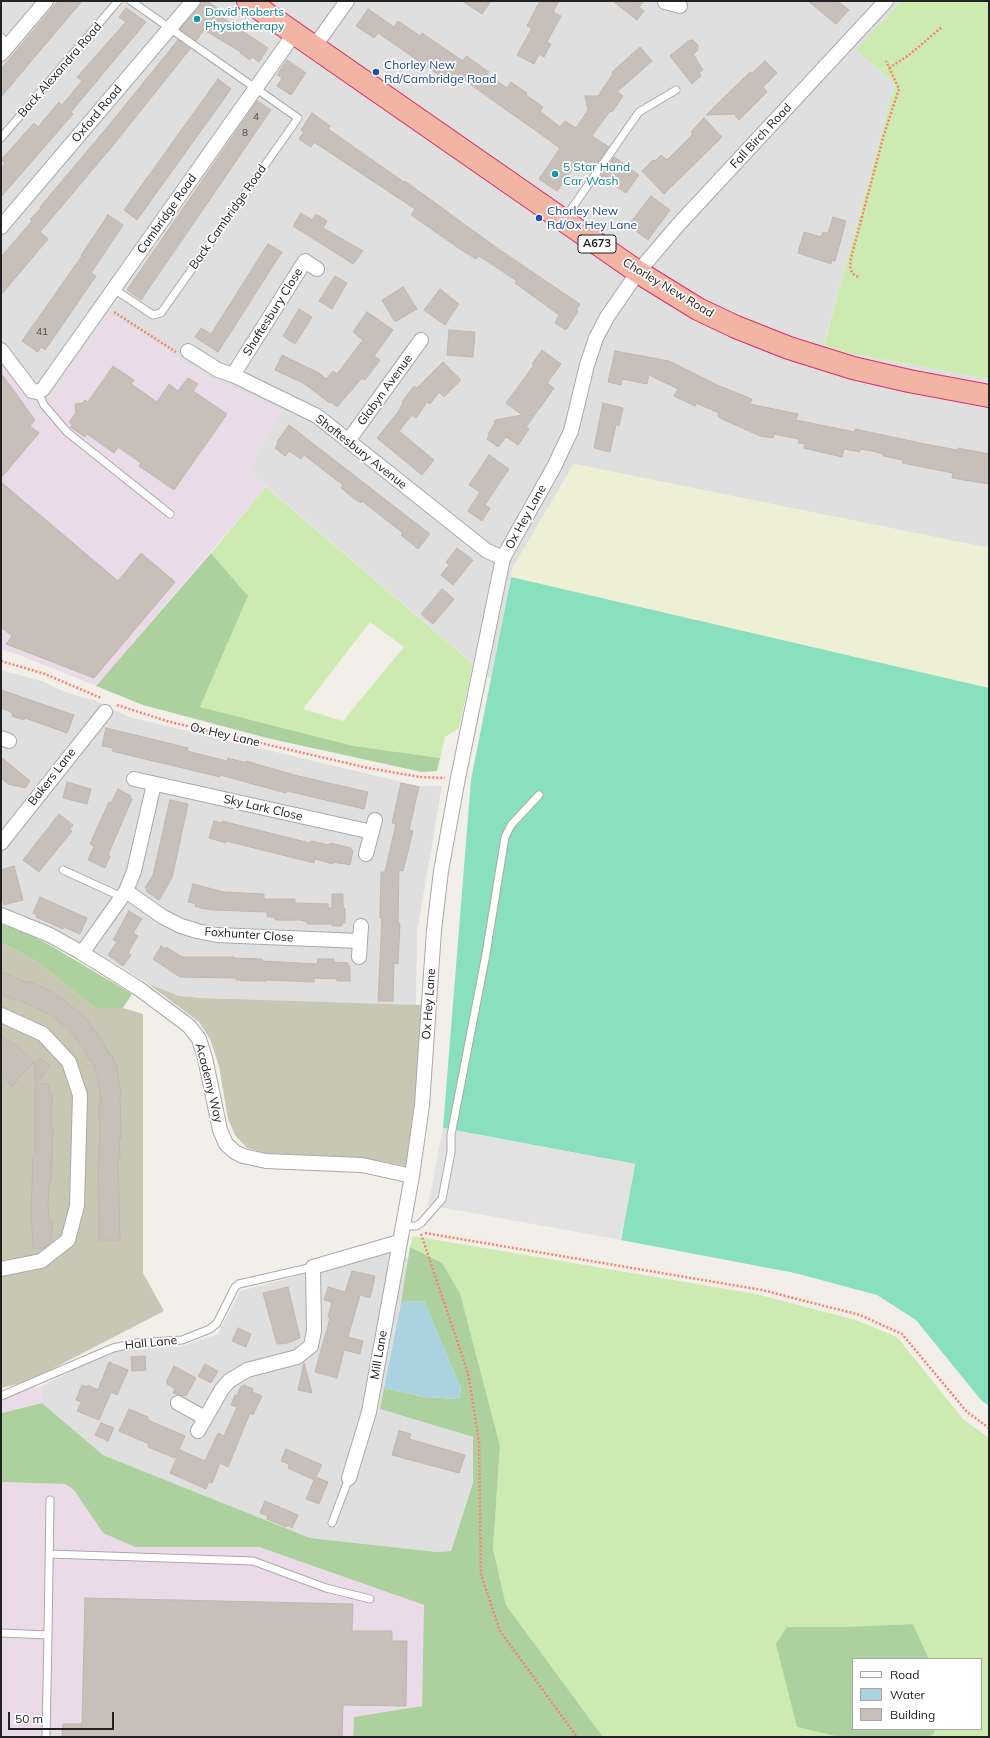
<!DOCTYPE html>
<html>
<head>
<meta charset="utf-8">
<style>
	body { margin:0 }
	#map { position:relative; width:990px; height:1738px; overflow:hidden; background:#f2efe9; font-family:Mulish,sans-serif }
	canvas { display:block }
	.frame { position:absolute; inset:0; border:2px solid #222; pointer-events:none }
	.legend { position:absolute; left:852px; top:1658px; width:130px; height:72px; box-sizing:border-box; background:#fff; border:1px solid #a7a7a7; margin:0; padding:5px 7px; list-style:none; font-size:12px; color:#222 }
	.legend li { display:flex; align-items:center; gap:8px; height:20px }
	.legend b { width:20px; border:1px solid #a7a7a7 }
	.scale { position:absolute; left:8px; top:1712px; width:106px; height:18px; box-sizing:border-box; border:2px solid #222; border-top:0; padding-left:5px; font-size:12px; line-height:14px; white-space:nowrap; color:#222; -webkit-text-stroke:3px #fff; paint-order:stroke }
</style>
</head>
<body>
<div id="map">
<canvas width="990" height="1738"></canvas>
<div class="frame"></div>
<ul class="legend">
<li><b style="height:5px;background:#fff"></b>Road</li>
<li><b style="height:11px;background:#aad3df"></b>Water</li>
<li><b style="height:11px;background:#c7bfb8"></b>Building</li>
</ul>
<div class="scale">50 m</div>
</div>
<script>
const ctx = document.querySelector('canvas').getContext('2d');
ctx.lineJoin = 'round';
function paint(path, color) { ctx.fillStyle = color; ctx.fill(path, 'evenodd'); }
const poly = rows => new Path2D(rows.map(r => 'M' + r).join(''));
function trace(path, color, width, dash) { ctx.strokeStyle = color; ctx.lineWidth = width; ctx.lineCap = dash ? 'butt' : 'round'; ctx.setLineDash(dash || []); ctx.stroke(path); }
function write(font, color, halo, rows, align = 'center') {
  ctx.font = font + ' Mulish,sans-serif'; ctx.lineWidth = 3.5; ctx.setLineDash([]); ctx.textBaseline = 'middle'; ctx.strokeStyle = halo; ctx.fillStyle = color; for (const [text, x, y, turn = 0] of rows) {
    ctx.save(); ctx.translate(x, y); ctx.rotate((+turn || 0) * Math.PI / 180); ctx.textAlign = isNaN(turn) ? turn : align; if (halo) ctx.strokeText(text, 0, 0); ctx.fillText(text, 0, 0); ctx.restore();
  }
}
paint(poly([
	[1,1,901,1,856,50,895,84,824,344,848,353,989,379,989,548,574,464,512,569,491,679,248,471,282,410,201,374,108,313,39,413,1,360],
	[1,670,42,681,65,692,96,701,129,717,419,786,442,786,417,932,416,1005,201,998,179,996,147,983,77,941,1,909],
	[384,1253,409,1258,380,1409,473,1437,473,1483,451,1551,437,1552,310,1538,103,1455,42,1403,40,1387,85,1364,115,1352,141,1347,179,1347,218,1334,240,1291]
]), '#e0dfdf');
paint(poly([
	[108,313,201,374,282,410,248,471,266,487,96,686,14,653,1,650,1,360,39,413],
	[40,1387,42,1403,2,1413,1,1437,1,1394],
	[1,1482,65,1484,74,1490,103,1533,135,1547,259,1547,424,1605,422,1706,354,1717,353,1737,1,1737]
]), '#ebdbe8');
paint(poly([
	[1,942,37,962,95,1008,123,1008,143,1014,143,1273,164,1311,29,1381,1,1388],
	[147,983,179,996,201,998,422,1005,415,1110,406,1166,363,1158,265,1153,247,1148,235,1135,228,1119,219,1066,210,1039,199,1022]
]), '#c7c7b4');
paint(poly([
	[574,464,989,548,989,688,511,577,512,569]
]), '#eef0d5');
paint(poly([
	[901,1,989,1,989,379,848,353,824,345,895,84,856,50],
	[266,487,473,664,459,728,445,737,440,758,354,746,200,707,248,596,211,553],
	[370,622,404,647,343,721,303,709],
	[413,1236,756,1294,856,1320,897,1337,963,1419,989,1438,989,1737,927,1737,934,1734,935,1729,981,1729,981,1659,929,1659,913,1624,842,1627,787,1627,797,1727,839,1737,603,1737,506,1605,493,1549,500,1446,460,1293,442,1263,410,1247]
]), '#cdebb0');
paint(poly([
	[211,553,248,596,200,707,354,746,440,758,437,771,422,772,271,739,143,705,96,686],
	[1,924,20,930,48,944,132,994,123,1008,95,1008,37,962,1,942],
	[410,1247,442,1263,460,1293,500,1446,493,1549,506,1605,603,1737,353,1737,354,1717,422,1706,424,1605,259,1547,135,1547,103,1533,74,1490,65,1484,1,1482,2,1413,42,1403,103,1455,310,1538,437,1552,451,1551,473,1483,473,1437,380,1409,384,1388,424,1397,459,1399,461,1389,424,1301,401,1302],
	[913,1624,929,1659,853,1659,853,1729,935,1729,934,1734,927,1737,839,1737,797,1727,776,1644,787,1627,842,1627]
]), '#add19e');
paint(poly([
	[511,577,989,688,989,1406,981,1400,916,1320,877,1295,795,1273,621,1240,635,1164,443,1128,471,780]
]), '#88e0be');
paint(poly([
	[443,1128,635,1164,621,1240,428,1205]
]), '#e2e2e2');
paint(poly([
	[424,1301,461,1389,459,1399,424,1397,384,1388,401,1302]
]), '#aad3df');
const building = poly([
	[58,1,82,1,1,97,1,69,58,1],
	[201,1,207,1,217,8,214,12,268,48,259,62,252,57,250,60,240,53,241,52,204,30,196,41,180,29,199,6,201,1],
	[462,1,491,1,482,14,462,1],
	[540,1,559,1,553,12,561,16,547,42,551,44,544,57,539,54,534,64,517,55,532,28,527,26,540,1],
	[613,1,644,1,639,7,644,11,637,20,613,1],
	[808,1,838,1,849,10,836,24,808,1],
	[126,8,146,22,71,112,73,114,1,197,1,168,5,163,1,160,34,123,38,127,59,102,62,105,82,81,77,77,126,22,119,17,126,8],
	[368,9,394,27,398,21,420,36,422,33,463,61,466,56,489,72,487,74,507,88,511,82,527,93,526,95,543,107,540,111,560,127,565,121,576,128,588,110,585,96,598,96,613,74,612,72,640,47,652,61,617,92,623,96,612,112,610,111,592,136,609,147,593,169,582,162,577,169,574,167,557,191,539,179,560,148,460,77,457,81,449,75,446,80,378,33,374,38,356,26,368,9],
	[178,40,190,49,115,143,40,232,48,239,1,295,1,257,32,221,30,219,41,208,40,207,110,124,178,40],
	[693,40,698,45,698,50,693,54,703,70,699,73,701,76,692,84,670,56,688,41,693,40],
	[287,60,306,73,291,95,277,86,282,78,277,75,287,60],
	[765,61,777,73,763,87,767,92,739,120,734,114,706,115,750,72,752,73,765,61],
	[218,79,231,89,137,220,124,210,218,79],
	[257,101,271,110,141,300,127,290,257,101],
	[312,113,330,126,328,129,404,182,405,181,497,248,580,304,576,310,578,311,566,330,555,323,559,315,515,283,517,281,482,258,478,256,476,259,457,247,411,215,415,209,314,142,311,147,299,139,304,132,301,130,312,113],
	[704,118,722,137,664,194,642,171,653,160,655,161,661,155,667,160,693,134,691,132,704,118],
	[614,157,639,175,626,193,601,176,614,157],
	[651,196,670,210,648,240,637,232,639,228,631,222,651,196],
	[301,213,312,220,316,214,327,221,323,228,363,251,353,264,293,226,301,213],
	[108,215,123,225,91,273,96,276,45,350,41,347,38,352,22,341,82,256,81,255,108,215],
	[833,217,846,221,835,261,832,260,831,264,798,253,804,232,821,237,823,232,828,233,833,217],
	[268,244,282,252,218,352,195,337,201,328,211,334,268,244],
	[335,276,347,283,332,309,319,301,335,276],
	[403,287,417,309,395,322,382,300,403,287],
	[440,289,459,304,445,325,424,310,440,289],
	[299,309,312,317,295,344,283,336,299,309],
	[367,312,393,330,374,356,380,360,365,380,362,378,337,407,331,402,330,403,303,383,275,370,282,355,319,373,326,379,333,371,337,374,363,340,353,332,367,312],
	[449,330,475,332,473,357,447,355,449,330],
	[542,350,561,364,547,383,554,388,526,427,529,429,518,445,506,437,498,447,487,439,490,435,488,434,494,425,495,420,522,415,506,403,534,365,532,364,542,350],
	[615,351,669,361,717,385,752,399,750,404,798,414,796,420,855,432,855,429,925,444,957,450,958,448,989,454,989,484,952,478,953,473,902,463,903,460,883,456,883,454,872,451,860,449,860,452,844,449,842,457,804,448,805,444,798,443,799,439,774,434,773,438,760,436,722,419,718,416,719,413,696,403,695,406,674,396,678,389,649,375,647,384,622,379,621,385,608,382,615,351],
	[443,362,461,380,444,397,439,392,430,404,427,402,416,418,412,415,399,431,434,460,422,475,377,438,398,412,403,403,402,402,414,386,417,388,443,362],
	[113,366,134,380,131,384,157,402,169,384,178,391,188,378,198,384,193,391,227,414,174,490,139,466,141,463,118,447,114,453,87,434,85,437,70,427,72,425,69,422,76,413,75,404,83,403,85,400,88,402,113,366],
	[1,373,35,420,30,426,39,433,1,478,1,373],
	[603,403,623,408,619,426,616,425,610,452,594,448,603,403],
	[289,425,430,534,418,549,401,535,403,533,362,501,361,503,352,497,341,488,343,485,304,455,301,459,289,451,285,456,275,448,278,443,277,442,289,425],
	[489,455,509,469,485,505,490,508,482,521,468,511,480,492,469,485,489,455],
	[1,482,118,581,141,553,175,582,94,678,6,644,12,636,1,627,1,482],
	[457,548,473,560,453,585,441,575,449,565,446,562,457,548],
	[442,589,454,599,433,624,421,614,442,589],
	[1,690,74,715,67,733,25,718,24,720,12,716,13,713,1,708,1,690],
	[106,728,188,748,187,751,227,761,228,758,246,763,246,761,294,775,368,792,364,809,287,791,286,793,220,775,220,777,112,751,113,748,102,746,106,728],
	[1,757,30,781,25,788,8,784,1,778,1,757],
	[67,782,91,789,87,804,63,798,67,782],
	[401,783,419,787,409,830,413,831,403,871,399,870,398,923,400,923,398,964,394,963,393,1001,378,1001,382,918,380,918,381,872,385,872,396,824,392,823,401,783],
	[118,789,131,796,130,798,132,799,108,855,110,856,105,868,88,860,94,846,90,844,109,802,111,803,118,789],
	[170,800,188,804,172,878,159,900,146,891,147,890,145,888,153,875,170,800],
	[59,814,73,825,70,829,72,831,39,872,23,860,59,814],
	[214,821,222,823,222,821,310,843,311,841,329,845,330,843,351,848,351,850,353,851,350,865,333,862,333,864,315,859,314,863,226,841,226,843,209,838,214,821],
	[14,866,23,900,4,905,1,893,1,870,14,866],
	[193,884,224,892,264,894,264,899,295,899,295,903,328,904,328,908,332,908,332,894,343,894,343,908,345,908,345,923,342,923,342,926,332,926,332,924,307,924,307,922,300,920,275,920,275,917,267,917,267,912,212,910,201,908,195,906,196,904,188,902,193,884],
	[40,897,87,918,80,934,64,927,63,929,36,917,37,915,33,913,40,897],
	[129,911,142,919,133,933,138,936,128,953,131,955,123,966,108,955,117,942,113,940,129,911],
	[161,946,165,949,166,947,182,957,234,957,234,958,262,959,262,961,317,964,318,959,334,959,334,962,348,963,348,966,350,966,350,981,337,981,337,979,314,978,314,982,266,980,266,981,250,981,236,980,236,978,180,977,153,959,161,946],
	[1,971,27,983,28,981,50,991,50,990,83,1015,101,1038,110,1056,112,1055,117,1067,121,1096,120,1096,121,1138,119,1138,120,1158,118,1158,120,1240,99,1240,98,1163,99,1163,99,1144,100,1144,99,1103,101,1103,97,1073,91,1059,89,1060,84,1049,68,1029,49,1014,15,998,14,1000,1,994,1,971],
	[1,1036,17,1046,34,1062,12,1086,1,1075,1,1036],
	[40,1058,50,1066,36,1084,49,1084,49,1095,52,1095,51,1126,53,1126,51,1182,49,1182,48,1205,49,1220,52,1220,52,1234,51,1234,51,1243,43,1248,33,1248,31,1213,33,1156,35,1156,35,1063,40,1058],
	[352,1271,375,1276,370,1298,360,1295,348,1337,363,1341,360,1354,344,1350,337,1378,315,1372,330,1318,328,1317,332,1302,324,1300,328,1287,345,1292,352,1271],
	[288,1287,300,1338,288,1343,277,1344,263,1293,288,1287],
	[238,1328,251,1334,246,1347,232,1341,238,1328],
	[145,1356,146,1370,132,1371,131,1357,145,1356],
	[109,1362,128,1370,117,1395,111,1392,99,1420,77,1411,81,1402,76,1400,82,1385,87,1387,88,1385,98,1390,109,1362],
	[304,1363,312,1393,298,1390,304,1363],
	[205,1364,218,1371,211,1383,198,1376,205,1364],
	[174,1366,196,1378,186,1396,184,1395,183,1396,173,1393,175,1389,167,1384,167,1380,174,1366],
	[244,1385,253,1389,252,1392,262,1396,253,1415,250,1413,228,1467,220,1463,212,1483,209,1482,206,1489,170,1473,180,1450,205,1461,218,1433,224,1436,237,1407,231,1405,235,1395,237,1396,241,1386,243,1387,244,1385],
	[129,1409,148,1417,148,1420,185,1436,175,1458,148,1447,149,1444,119,1431,129,1409],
	[101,1423,114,1428,108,1441,95,1435,101,1423],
	[399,1431,411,1434,409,1439,465,1455,459,1473,392,1455,399,1431],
	[286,1449,322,1465,316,1477,328,1482,319,1504,306,1499,314,1480,288,1468,289,1464,281,1461,286,1449],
	[265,1501,298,1515,292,1528,288,1525,286,1527,267,1519,268,1516,260,1513,265,1501],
	[85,1598,353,1604,352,1631,392,1631,392,1641,407,1641,406,1706,343,1705,342,1737,62,1737,63,1724,82,1724,85,1598]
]);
paint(building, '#c7bfb8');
trace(building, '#c4b6ab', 1);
const service = poly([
	[1,37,9,45],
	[1,138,118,1],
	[565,218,639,112,676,90],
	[114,289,153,315,161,313,298,118,131,1],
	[38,392,44,405,67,432,170,514],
	[63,870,122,897],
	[402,1226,416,1226,421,1223,442,1199,451,1152,451,1135,486,954,505,837,511,825,539,795],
	[1,1396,113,1348,136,1343,182,1340,210,1329,217,1323,235,1287,239,1284,313,1267],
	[332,1523,349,1478],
	[50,1554,253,1561,326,1588,370,1599],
	[1,1633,48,1635,46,1737],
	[48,1635,50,1500]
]);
const minor = poly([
	[665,2,680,6],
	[314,47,347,1],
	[1,54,46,1],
	[1,227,193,1],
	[1,350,32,391,38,392,43,389,294,34],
	[188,351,218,370,233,375,317,416,487,551,503,558],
	[233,375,305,261,317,269],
	[348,441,421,340],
	[1,738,9,741],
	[134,779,372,832],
	[1,843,105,712],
	[366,854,375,820],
	[126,891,163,917,181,926,197,931,217,935,360,941],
	[1,915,50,935,82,953,138,988,189,1026,199,1039,205,1058,220,1130,226,1144,235,1152,243,1156,266,1161,362,1165,412,1176],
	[82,953,126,891,134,871,154,784],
	[359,957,361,926],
	[1,1015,43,1034,69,1062,80,1095,77,1206,68,1240,41,1261,1,1269],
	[178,1403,205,1418],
	[198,1431,222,1389,229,1381,247,1370,297,1357,311,1346,314,1331,313,1267,399,1242],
	[349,1478,369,1412,412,1176,422,1105,434,930,441,871,458,778,503,558,554,467,571,431,587,365,596,338,607,317,638,272,678,225,886,1]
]);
const trunk = poly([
	[248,1,638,272,698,309,736,327,789,348,853,368,909,381,989,396]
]);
trace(service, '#a9a9a9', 9);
trace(minor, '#a9a9a9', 16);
trace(trunk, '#dc2a67', 24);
trace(poly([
	[889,68,909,55,942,27],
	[858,277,852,273,850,266,851,258,883,138,899,89,886,61],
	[114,312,176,352],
	[1,661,45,674,101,698],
	[117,705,170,722,368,768,420,777,445,778],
	[425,1233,762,1290,860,1315,902,1334,967,1412,989,1428],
	[421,1234,468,1373,479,1442,481,1574,500,1631,577,1737]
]), '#fa8072', 2.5, [2, 2]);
trace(service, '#fff', 7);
trace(minor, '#fff', 14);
trace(trunk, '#f2b4a3', 22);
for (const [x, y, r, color] of [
	[197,19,4,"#0f9aa8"],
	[376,72,4,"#1a4fb4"],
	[555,174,4,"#0f9aa8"],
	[539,218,4,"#1a4fb4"]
]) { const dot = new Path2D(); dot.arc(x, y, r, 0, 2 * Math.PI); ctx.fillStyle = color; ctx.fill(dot); trace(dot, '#fff', 1.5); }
write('10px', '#4b4948', null, [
	["4",256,117],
	["8",245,133],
	["41",42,332]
]);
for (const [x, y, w] of [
	[597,244,38]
]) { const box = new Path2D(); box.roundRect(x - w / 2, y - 9, w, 18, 3); ctx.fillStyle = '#fff'; ctx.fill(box); trace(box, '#222', 1); }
write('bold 11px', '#222', null, [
	["A673",597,244]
]);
write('12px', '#0d838f', '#fff', [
	["David Roberts",205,12],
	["Physiotherapy",205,26],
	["5 Star Hand",563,167],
	["Car Wash",563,181]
], 'left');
write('12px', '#164399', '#fff', [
	["Chorley New",384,65],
	["Rd/Cambridge Road",384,79],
	["Chorley New",547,211],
	["Rd/Ox Hey Lane",547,225]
], 'left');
write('12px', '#222', '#fff', [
	["Back Alexandra Road",60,70,-49],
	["Oxford Road",97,114,-50],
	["Fall Birch Road",761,136,-47],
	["Cambridge Road",167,214,-55],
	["Back Cambridge Road",228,217,-55],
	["Chorley New Road",668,288,31],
	["Shaftesbury Close",273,312,-58],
	["Glabyn Avenue",385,390,-54],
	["Shaftesbury Avenue",361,452,38],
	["Ox Hey Lane",526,517,-61],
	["Ox Hey Lane",225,735,13],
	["Bakers Lane",52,777,-52],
	["Sky Lark Close",263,808,13],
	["Foxhunter Close",249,935,4],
	["Ox Hey Lane",429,1004,-86],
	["Academy Way",209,1083,76],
	["Hall Lane",151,1343,-6],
	["Mill Lane",379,1355,-80]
]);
</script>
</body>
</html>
